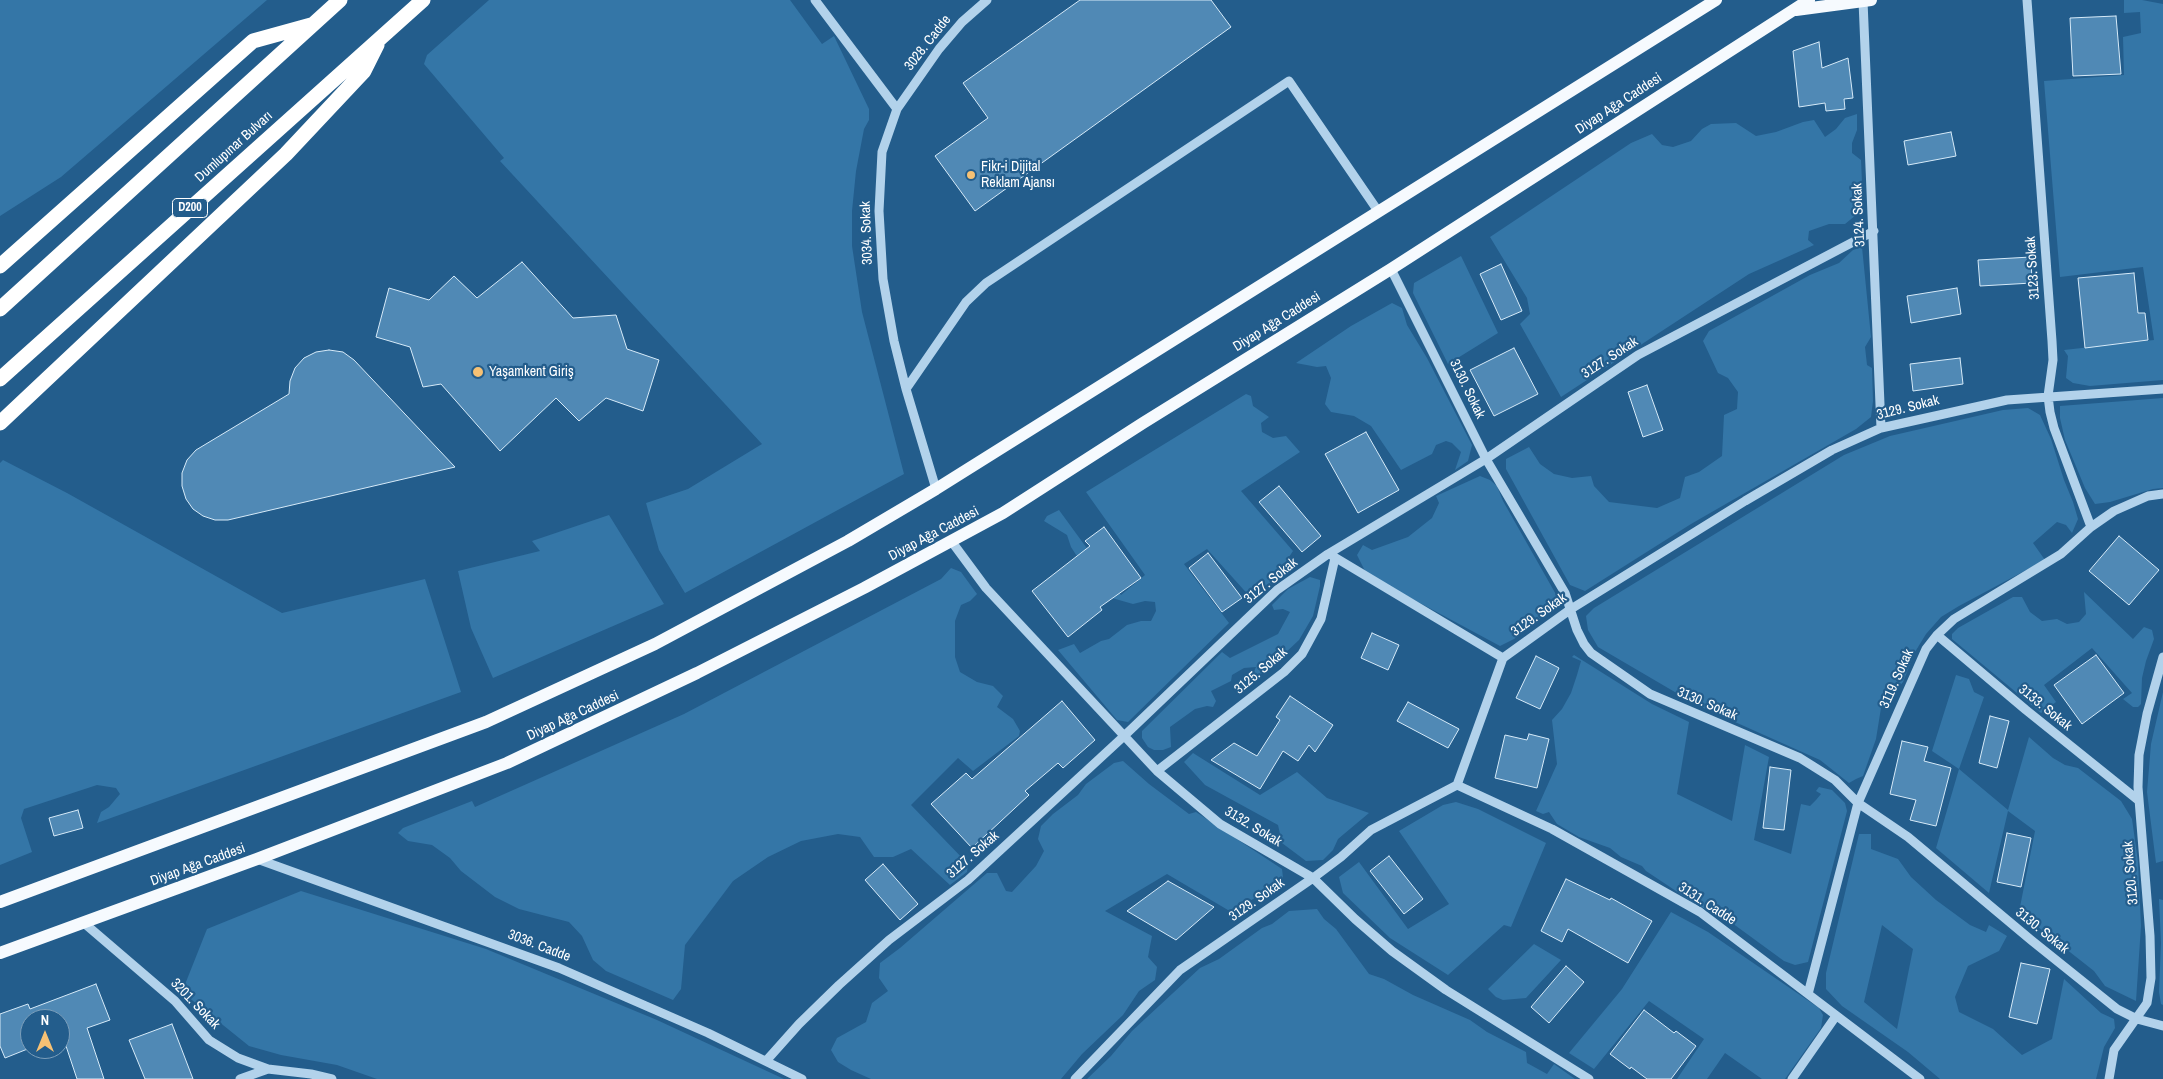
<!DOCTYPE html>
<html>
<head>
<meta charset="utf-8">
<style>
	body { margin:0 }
	#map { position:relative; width:2163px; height:1079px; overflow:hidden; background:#235d8c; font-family:"Archivo Narrow",sans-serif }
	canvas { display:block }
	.north { position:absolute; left:20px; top:1009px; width:50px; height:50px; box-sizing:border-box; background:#235d8c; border:1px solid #7b9eba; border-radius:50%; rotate:0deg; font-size:14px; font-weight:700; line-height:20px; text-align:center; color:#fff }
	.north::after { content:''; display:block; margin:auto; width:18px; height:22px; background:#f6c174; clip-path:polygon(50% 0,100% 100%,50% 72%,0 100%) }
</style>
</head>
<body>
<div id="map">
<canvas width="2163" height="1079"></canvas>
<div class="north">N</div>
</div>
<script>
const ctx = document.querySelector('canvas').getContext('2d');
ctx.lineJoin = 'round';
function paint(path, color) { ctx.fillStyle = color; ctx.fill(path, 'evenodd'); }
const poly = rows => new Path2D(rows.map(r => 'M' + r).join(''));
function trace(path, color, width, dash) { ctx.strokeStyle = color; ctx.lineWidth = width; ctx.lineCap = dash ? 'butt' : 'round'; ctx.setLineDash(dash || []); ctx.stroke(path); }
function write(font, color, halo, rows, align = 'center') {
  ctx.font = font + ' "Archivo Narrow",sans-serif'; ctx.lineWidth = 4.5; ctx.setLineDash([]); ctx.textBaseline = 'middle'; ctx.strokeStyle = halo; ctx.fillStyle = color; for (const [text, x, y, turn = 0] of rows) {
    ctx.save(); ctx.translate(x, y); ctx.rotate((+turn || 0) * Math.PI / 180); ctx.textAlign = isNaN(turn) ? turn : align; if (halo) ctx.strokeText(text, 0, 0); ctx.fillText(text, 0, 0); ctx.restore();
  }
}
paint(poly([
	[0,0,267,0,61,177,0,216],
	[489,0,790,0,822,44,834,36,869,109,869,120,864,129,856,171,852,211,852,246,862,312,904,474,685,593,659,550,646,503,688,489,762,444,500,161,504,158,424,64,427,55],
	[2124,0,2142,0,2163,4,2163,380,2090,386,2073,383,2066,378,2068,356,2064,350,2154,340,2143,267,2060,277,2044,81,2124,75,2123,37,2141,33,2140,12,2124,13],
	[1857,114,1857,130,1852,143,1852,153,1861,160,1863,205,1856,215,1845,224,1829,224,1809,231,1808,240,1814,245,1749,274,1561,397,1520,324,1530,314,1527,298,1490,237,1631,143,1652,134,1662,145,1673,147,1691,141,1702,129,1711,124,1736,123,1756,136,1776,132,1803,122,1814,120,1825,137,1836,129,1845,118],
	[1862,247,1871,337,1865,347,1867,365,1872,368,1873,401,1871,417,1856,429,1691,524,1585,591,1570,585,1506,469,1506,459,1529,447,1540,464,1554,474,1572,478,1591,476,1594,486,1609,502,1657,508,1680,498,1685,477,1699,472,1722,456,1724,415,1737,409,1738,392,1728,378,1718,373,1703,341,1709,331,1810,275,1839,263,1853,250],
	[1461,256,1498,333,1448,364,1413,293,1414,283],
	[1392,303,1402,308,1407,325,1427,358,1472,445,1468,461,1455,470,1461,452,1452,443,1446,441,1436,445,1432,454,1401,470,1371,426,1354,416,1331,412,1325,404,1331,378,1326,366,1317,367,1296,363,1351,326],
	[1246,394,1251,396,1253,406,1269,417,1261,423,1262,432,1273,438,1286,436,1300,452,1241,491,1293,551,1289,557,1295,561,1294,568,1252,599,1207,549,1184,564,1229,623,1128,722,1117,720,1058,650,1074,644,1080,653,1101,641,1109,639,1127,625,1141,621,1151,621,1156,611,1155,602,1145,601,1133,604,1112,598,1080,561,1071,547,1067,535,1044,521,1047,516,1059,510,1121,595,1145,575,1086,492],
	[2163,398,2163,488,2153,489,2110,502,2095,504,2085,488,2065,440,2060,418,2060,406],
	[2028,408,2040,415,2051,439,2064,480,2073,502,2078,519,2072,533,2066,525,2057,522,2033,543,2045,560,1959,606,1941,617,1926,634,1915,652,1903,682,1881,708,1876,739,1863,776,1856,779,1849,783,1820,760,1697,705,1598,647,1588,630,1586,616,1594,608,1844,455,1890,436,2003,410],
	[3,460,67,493,282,613,425,579,461,692,97,823,101,812,109,807,120,794,116,788,97,785,24,809,21,818,32,852,0,865,0,463],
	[1480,476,1490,480,1497,486,1503,501,1558,598,1556,606,1514,639,1500,646,1379,581,1365,571,1357,555,1363,545,1372,550,1408,537,1432,518,1439,503,1436,496],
	[609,515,664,604,493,678,471,628,458,571,540,551,532,541],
	[951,568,961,572,977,594,970,601,961,605,955,621,955,657,960,672,977,682,993,686,1003,696,997,707,1013,719,1020,731,1019,736,973,771,958,758,911,805,968,864,967,872,950,885,911,849,893,857,874,857,860,837,838,834,801,841,768,857,733,881,685,945,681,989,673,1000,606,971,593,960,582,936,569,922,519,909,495,897,461,871,450,858,432,845,408,841,398,833,403,828,472,801,475,807,684,714,941,579],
	[1310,577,1320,580,1320,586,1313,616,1299,640,1266,671,1250,681,1256,667,1244,668,1232,675,1231,681,1211,691,1216,701,1213,707,1207,706,1195,709,1170,727,1171,747,1163,750,1154,750,1148,747,1142,738,1142,731,1222,652,1230,658,1278,634,1290,612,1283,609,1274,610,1272,605,1288,589],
	[2084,592,2133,639,2144,627,2152,630,2154,639,2146,661,2142,678,2141,704,2138,707,2133,707,2123,699,2132,693,2092,648,2044,685,2056,702,2041,713,1952,639,1952,634,1958,628,2013,597,2022,597,2030,612,2042,621,2057,619,2067,624,2079,622,2086,614],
	[1574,655,1652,704,1689,722,1677,794,1732,821,1745,745,1769,757,1754,840,1791,854,1801,804,1810,806,1816,800,1821,794,1816,791,1819,787,1832,790,1845,803,1847,811,1808,962,1795,965,1784,961,1732,923,1694,903,1646,871,1642,866,1621,857,1610,848,1579,837,1557,824,1549,812,1543,814,1536,811,1557,764,1552,720,1562,709,1571,693,1577,675,1581,661,1572,657],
	[1956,675,1969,679,1974,692,1984,697,1959,769,2008,810,2029,737,2053,758,2065,765,2078,768,2121,801,2132,819,2138,862,2141,926,2136,1001,2105,986,2094,971,2019,912,2035,831,2008,811,1989,893,1936,848,1959,769,1932,751],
	[2163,692,2163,861,2156,863,2147,792,2151,744],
	[1193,753,1260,795,1297,772,1327,798,1369,813,1338,839,1333,850,1323,860,1306,861,1282,843,1278,825,1205,785,1184,762],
	[1123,761,1149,784,1189,814,1196,812,1282,869,1283,878,1233,913,1167,874,1105,911,1152,936,1148,957,1157,967,1155,980,1139,991,1123,1015,1082,1054,1061,1079,871,1079,851,1070,838,1062,831,1050,837,1038,866,1022,872,1003,888,991,879,978,880,963,900,948,987,873,997,873,1006,891,1012,892,1036,866,1044,851,1038,839,1041,826,1053,814,1078,795,1086,784,1114,763],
	[1456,802,1478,809,1546,843,1511,927,1504,925,1448,975,1390,938,1343,893,1339,877,1359,862,1408,929,1449,904,1399,831,1443,805],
	[1859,834,1871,834,1871,849,1898,859,1911,877,1936,900,1970,925,1986,932,1989,925,2007,936,1999,951,1968,966,1955,997,1959,1012,1993,1029,2022,1055,2052,1039,2064,979,2101,1013,2114,1019,2115,1028,2104,1047,2096,1079,1940,1079,1908,1052,1842,1006,1826,989,1826,973],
	[1882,925,1913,949,1897,1029,1864,1002],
	[301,891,486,949,657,1020,784,1079,377,1079,337,1065,281,1055,249,1046,182,992,207,929],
	[2159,899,2163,900,2163,1005,2161,1004,2159,992,2161,943],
	[1317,909,1324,919,1336,929,1369,974,1384,979,1413,995,1470,1020,1487,1032,1526,1052,1527,1063,1547,1074,1554,1064,1575,1079,1087,1079,1111,1056,1132,1031,1200,968,1219,959,1262,928,1272,924,1289,911],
	[1671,912,1708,932,1819,1008,1823,1015,1821,1028,1785,1079,1762,1079,1725,1053,1707,1079,1677,1079,1704,1039,1649,1001,1594,1069,1569,1053,1622,989],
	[1534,944,1561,960,1526,998,1503,1000,1496,997,1488,989]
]), '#3476a7');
const building = poly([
	[1080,0,1211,0,1231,27,975,211,935,156,988,118,963,83,1080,0],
	[2116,16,2121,74,2073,76,2070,18,2116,16],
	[1819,42,1822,68,1848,58,1853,98,1844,99,1845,109,1826,111,1825,103,1799,107,1793,51,1819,42],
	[1951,132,1956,156,1908,165,1904,141,1951,132],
	[2031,257,2032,283,1980,286,1978,260,2031,257],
	[522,262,573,318,616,315,627,349,659,360,643,411,606,398,579,421,556,398,500,451,441,384,423,387,410,347,376,337,389,288,429,300,454,276,477,298,522,262],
	[1501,264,1522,311,1501,320,1480,274,1501,264],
	[2134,273,2138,313,2145,313,2148,340,2085,348,2078,278,2134,273],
	[1957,288,1961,314,1911,323,1907,296,1957,288],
	[1514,348,1538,394,1494,416,1470,370,1514,348],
	[329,350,343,352,354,360,455,467,228,520,215,520,203,516,193,509,186,499,182,486,182,473,187,460,196,450,289,394,290,381,295,368,304,358,316,352,329,350],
	[1960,358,1963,384,1913,391,1910,364,1960,358],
	[1647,385,1663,430,1643,437,1628,392,1647,385],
	[1366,432,1399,490,1358,513,1325,454,1366,432],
	[1279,486,1321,536,1302,552,1259,502,1279,486],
	[1104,527,1141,578,1100,607,1102,610,1068,637,1032,591,1090,546,1085,541,1104,527],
	[2119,536,2159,570,2129,605,2089,571,2119,536],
	[1208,553,1242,598,1222,612,1189,568,1208,553],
	[1372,633,1399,645,1388,670,1361,658,1372,633],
	[2096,655,2124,693,2082,724,2054,685,2096,655],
	[1536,656,1559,668,1540,709,1516,698,1536,656],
	[1290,696,1333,725,1315,752,1309,745,1298,761,1283,751,1260,789,1211,760,1234,743,1257,756,1280,720,1276,717,1290,696],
	[1062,701,1095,740,1063,768,1058,763,1025,791,1029,795,972,848,931,804,966,773,972,779,1062,701],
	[1408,702,1459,729,1448,748,1397,721,1408,702],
	[1990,716,2009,721,1997,768,1979,763,1990,716],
	[1529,734,1549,739,1537,788,1495,778,1505,735,1527,740,1529,734],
	[1902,741,1928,747,1924,761,1951,768,1936,826,1910,820,1916,800,1890,794,1902,741],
	[1770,767,1791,770,1784,830,1763,828,1770,767],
	[78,810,83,828,54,836,49,818,78,810],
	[2007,833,2031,838,2021,887,1997,882,2007,833],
	[1389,856,1423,899,1404,914,1370,871,1389,856],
	[883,864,918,904,900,920,865,880,883,864],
	[1566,879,1610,900,1611,898,1652,921,1628,963,1568,929,1562,942,1541,931,1566,879],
	[1168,881,1214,907,1176,940,1127,911,1168,881],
	[2021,963,2050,969,2037,1024,2009,1017,2021,963],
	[1566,966,1584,982,1549,1023,1531,1007,1566,966],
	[96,984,110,1020,87,1028,104,1079,77,1079,63,1037,60,1039,60,1019,30,1019,30,1048,5,1058,0,1046,0,1014,28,1004,30,1009,96,984],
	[1644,1010,1674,1033,1676,1031,1696,1046,1671,1079,1647,1079,1631,1067,1630,1069,1610,1054,1644,1010],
	[172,1024,193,1079,145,1079,129,1040,172,1024]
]);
paint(building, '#5089b5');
trace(building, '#d6eaf8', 1);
trace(poly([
	[815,0,897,109,882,152,879,211,883,279,894,341,906,389,936,489],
	[2027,0,2052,341,2053,360,2048,396,2050,412,2054,428,2091,527],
	[1863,1,1881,428],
	[897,109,939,49,962,22,987,0],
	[1391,269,1486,459,1565,593,1577,630,1584,644,1591,653,1650,694,1800,758,1835,780,1858,803,1908,837,2031,940,2117,1009,2137,1019,2163,1026],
	[906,389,966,302,986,283,1289,81,1378,211],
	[952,542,986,588,1157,771,1220,824,1313,878,1355,919,1392,951,1446,990,1589,1079],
	[1331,555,1503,658],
	[1937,635,2026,710,2138,800],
	[1157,771,1284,672,1302,654,1321,619,1335,558],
	[1457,785,1552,829,1700,912,1920,1079],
	[257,859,559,968,708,1033,802,1079],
	[84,923,175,1001,209,1040,238,1058,268,1069,311,1074,332,1079],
	[1808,994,1858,803,1926,649,1937,635,1954,619,2061,554,2091,527,2114,511,2148,496,2163,494],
	[766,1061,799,1024,839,985,889,940,968,880,1123,737,1277,590,1328,554,1486,459,1638,355,1874,231],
	[240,1079,268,1069],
	[1075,1079,1180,970,1313,878,1341,857,1371,830,1457,785,1503,658,1571,609,1745,501,1832,450,1881,428,2007,400,2163,389],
	[1792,1079,1836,1016],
	[2109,1079,2114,1050,2147,1003,2151,978,2150,936,2138,787,2139,755,2147,714,2163,657]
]), '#b2d2eb', 9);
trace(poly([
	[1796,10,1871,0],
	[0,902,486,722,655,644,848,541,936,489,1716,0],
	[0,953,257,859,507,763,697,673,864,588,1003,513,1143,423,1391,269,1809,0]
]), '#f6fafe', 12);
trace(poly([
	[0,266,253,41,311,25],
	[0,309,340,0],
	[0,379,423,0],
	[0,423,286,154,364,71,377,45]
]), '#fff', 15);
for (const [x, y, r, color] of [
	[971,175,5,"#f6c174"],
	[478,372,6,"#f6c174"]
]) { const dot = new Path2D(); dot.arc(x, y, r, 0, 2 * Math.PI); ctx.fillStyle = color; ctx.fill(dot); trace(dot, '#235d8c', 2); }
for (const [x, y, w] of [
	[190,208,35]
]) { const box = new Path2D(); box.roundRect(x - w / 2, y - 9.5, w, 19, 4); ctx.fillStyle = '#235d8c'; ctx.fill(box); trace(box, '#fff', 1); }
write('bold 12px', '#fff', null, [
	["D200",190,208]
]);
write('14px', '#fff', '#235d8c', [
	["3028. Cadde",928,43,-52],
	["Diyap Ağa Caddesi",1619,104,-33],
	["Dumlupınar Bulvarı",234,147,-42],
	["3124. Sokak",1859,215,-93],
	["3034. Sokak",867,233,-92],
	["3123. Sokak",2033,268,-94],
	["Diyap Ağa Caddesi",1277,322,-32],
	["3127. Sokak",1610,358,-33],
	["3130. Sokak",1467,389,64],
	["3129. Sokak",1908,408,-14],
	["Diyap Ağa Caddesi",934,534,-28],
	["3127. Sokak",1271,581,-39],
	["3129. Sokak",1539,615,-35],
	["3125. Sokak",1261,671,-40],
	["3119. Sokak",1897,679,-66],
	["3130. Sokak",1707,704,23],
	["3133. Sokak",2045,708,39],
	["Diyap Ağa Caddesi",573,716,-25],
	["3132. Sokak",1253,827,31],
	["3127. Sokak",973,855,-41],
	["Diyap Ağa Caddesi",198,865,-20],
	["3120. Sokak",2131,873,-95],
	["3129. Sokak",1257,900,-35],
	["3131. Cadde",1707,904,33],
	["3130. Sokak",2042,931,39],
	["3036. Cadde",539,946,21],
	["3201. Sokak",195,1004,46]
]);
write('14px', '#fff', '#235d8c', [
	["Fikr-i Dijital",981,167],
	["Reklam Ajansı",981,183],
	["Yaşamkent Giriş",489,372]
], 'left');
</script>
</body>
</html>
